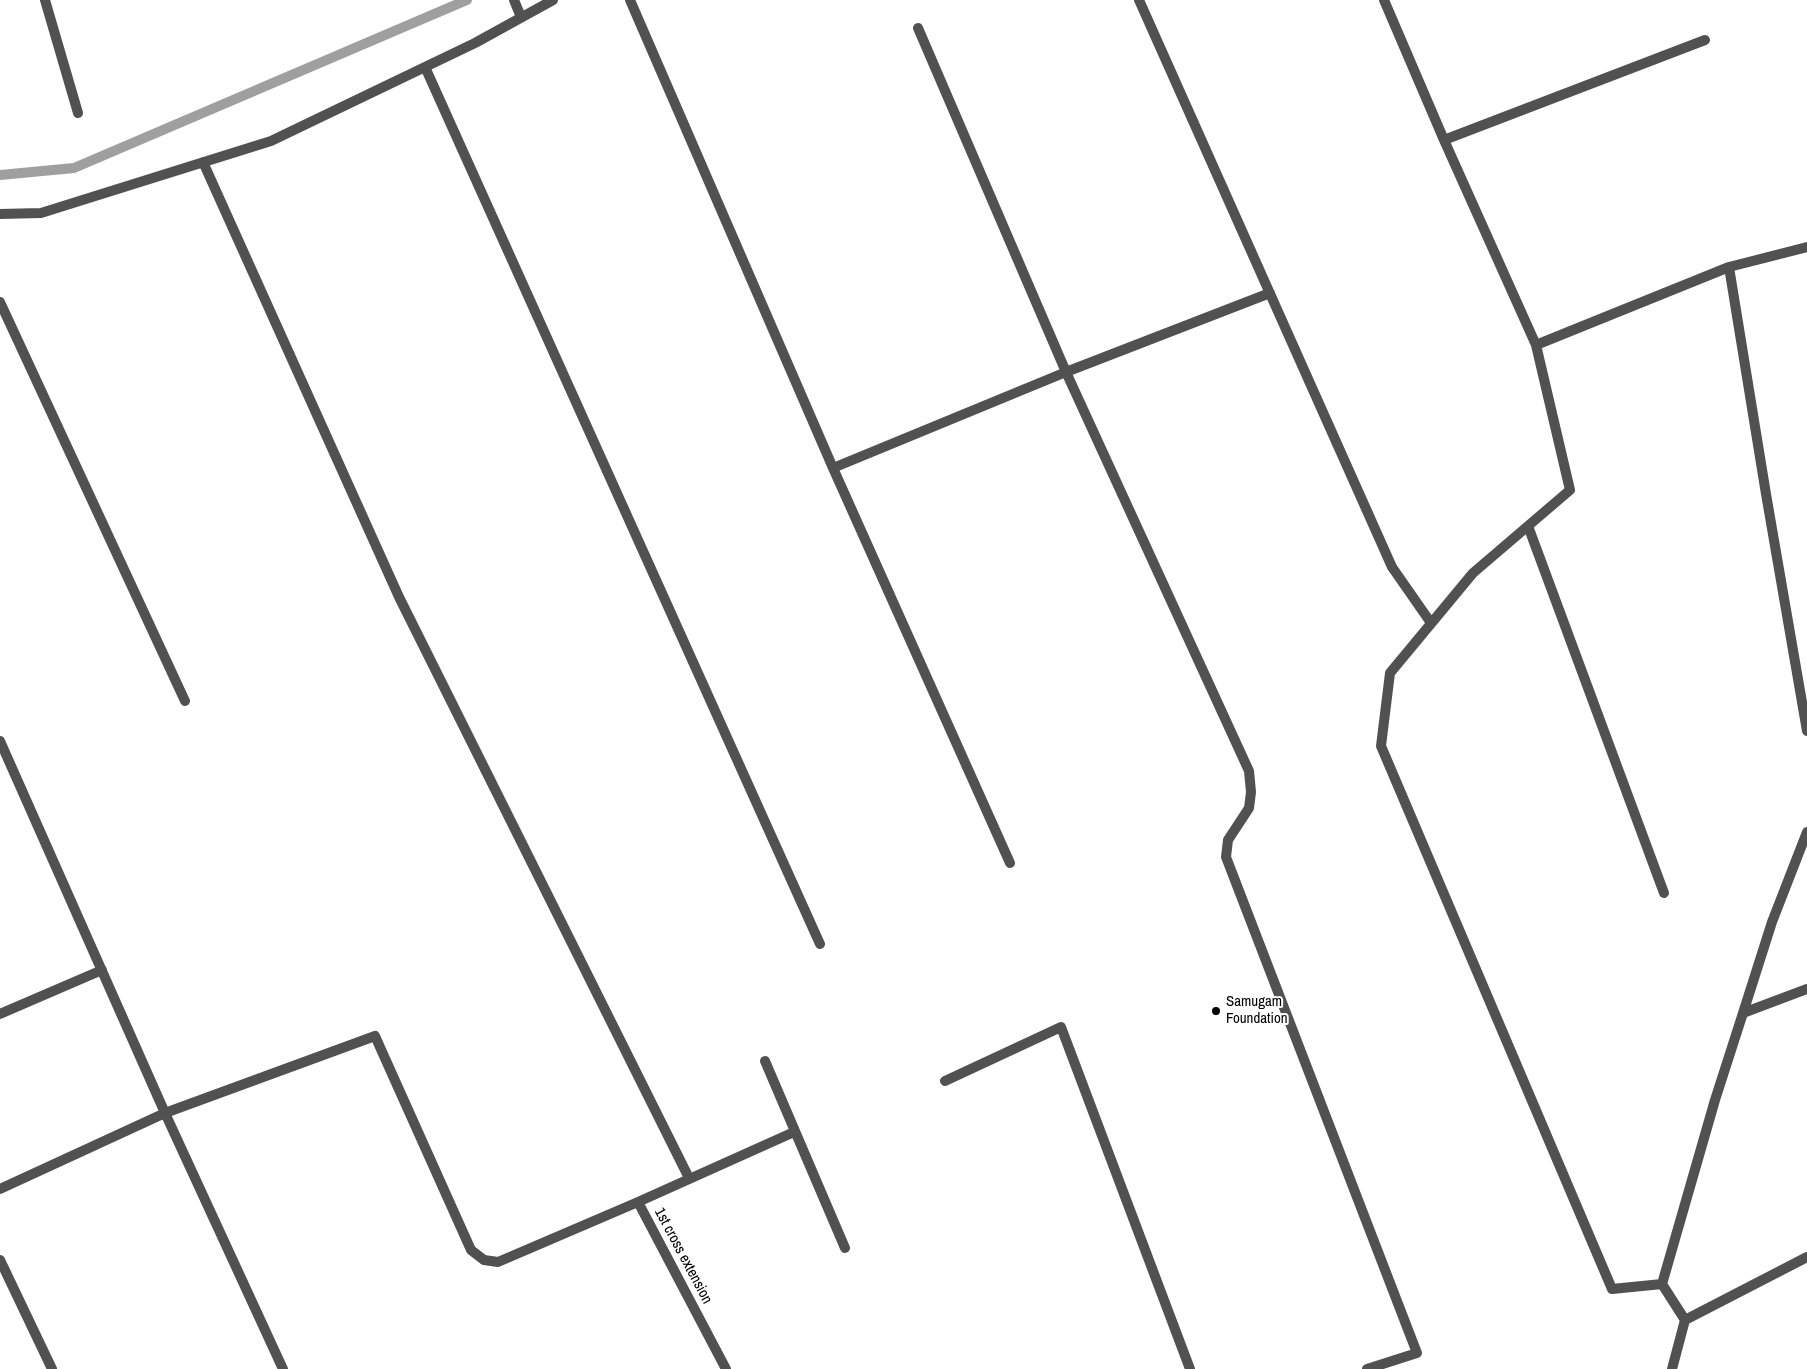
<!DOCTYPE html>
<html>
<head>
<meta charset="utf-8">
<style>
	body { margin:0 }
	canvas { display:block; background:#fff }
</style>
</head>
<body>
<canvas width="1807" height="1369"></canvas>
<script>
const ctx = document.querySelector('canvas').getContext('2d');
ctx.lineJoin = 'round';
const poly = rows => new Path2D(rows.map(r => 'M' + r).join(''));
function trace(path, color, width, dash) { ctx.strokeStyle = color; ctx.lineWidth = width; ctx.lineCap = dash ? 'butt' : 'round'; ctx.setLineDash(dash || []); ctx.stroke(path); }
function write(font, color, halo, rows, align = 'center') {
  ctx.font = font + ' "Archivo Narrow",sans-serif'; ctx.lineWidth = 4; ctx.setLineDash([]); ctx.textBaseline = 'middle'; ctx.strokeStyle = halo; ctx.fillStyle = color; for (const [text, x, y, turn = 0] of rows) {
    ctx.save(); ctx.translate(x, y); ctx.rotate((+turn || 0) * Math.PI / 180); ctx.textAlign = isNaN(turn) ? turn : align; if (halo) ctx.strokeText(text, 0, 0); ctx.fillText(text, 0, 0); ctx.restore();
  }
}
trace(poly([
	[0,175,74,168,467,0]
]), '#9f9f9f', 10);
trace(poly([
	[45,0,78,113],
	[514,0,521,17],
	[630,0,833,468,1010,863],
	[1139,0,1392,567,1431,623],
	[1384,0,1444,140,1536,345,1570,490,1473,573,1390,673,1381,746,1612,1289,1662,1284,1685,1320,1807,1257],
	[918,28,1066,372,1270,293],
	[425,67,820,944],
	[1444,140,1705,40],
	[203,162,399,597,689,1178],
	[0,214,41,213,271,141,475,43,553,0],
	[1729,267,1807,247],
	[0,302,185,701],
	[1536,345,1729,267,1766,494,1807,731],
	[833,468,1066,372,1249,771,1251,792,1249,808,1228,840,1226,857,1417,1353,1367,1369],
	[1528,526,1664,893],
	[0,741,165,1113,375,1036,471,1250,484,1260,498,1262,638,1202],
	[1743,1013,1807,989],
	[0,1014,102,970],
	[765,1061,845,1248],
	[945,1081,1061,1027,1190,1369],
	[0,1189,165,1113,283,1369],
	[0,1260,52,1369],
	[1662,1284,1715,1100,1743,1013,1772,922,1807,832],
	[726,1369,638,1202,794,1132],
	[1672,1369,1685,1320]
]), '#515151', 10);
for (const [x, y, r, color] of [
	[1216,1011,5,"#000"]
]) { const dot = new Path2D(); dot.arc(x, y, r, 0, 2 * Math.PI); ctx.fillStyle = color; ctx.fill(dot); trace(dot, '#fff', 2); }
write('15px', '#000', '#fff', [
	["Samugam",1226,1002],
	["Foundation",1226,1019]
], 'left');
write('15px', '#000', '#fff', [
	["1st cross extension",683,1256,62]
]);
</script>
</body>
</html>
